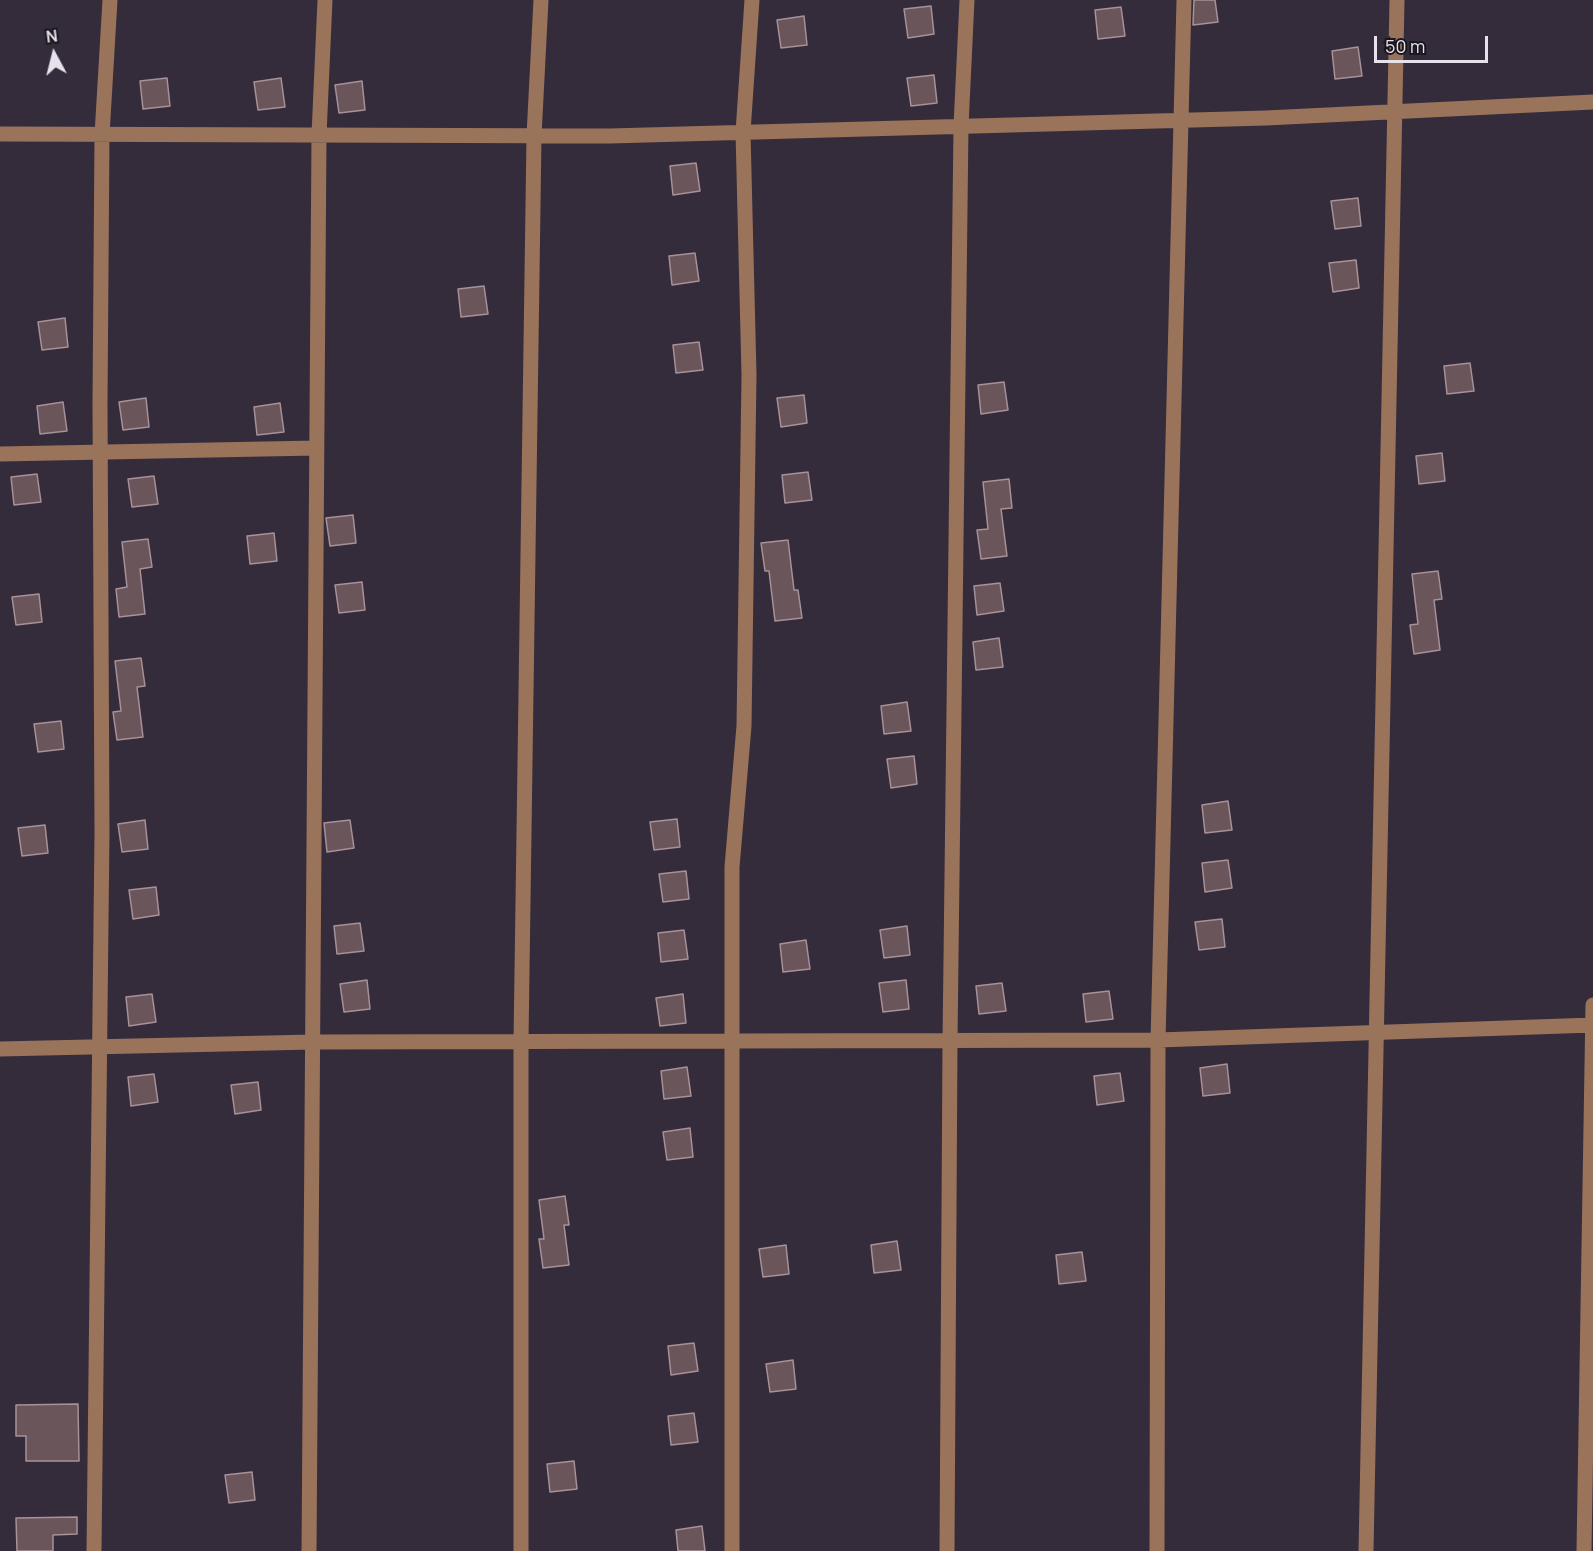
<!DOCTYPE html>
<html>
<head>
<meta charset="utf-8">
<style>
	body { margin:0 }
	#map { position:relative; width:1593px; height:1551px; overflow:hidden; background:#342c3b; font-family:Manrope,sans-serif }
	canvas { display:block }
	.north { position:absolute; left:24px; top:24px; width:60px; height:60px; -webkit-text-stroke:4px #1a161d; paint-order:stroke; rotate:353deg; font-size:16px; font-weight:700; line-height:24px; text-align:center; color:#e6e1eb }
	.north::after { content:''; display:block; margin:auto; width:21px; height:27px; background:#e6e1eb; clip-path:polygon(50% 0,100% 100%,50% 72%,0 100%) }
	.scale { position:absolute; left:1374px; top:36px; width:114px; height:27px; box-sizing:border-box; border:3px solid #e6e1eb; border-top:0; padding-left:8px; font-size:18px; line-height:21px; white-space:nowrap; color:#e6e1eb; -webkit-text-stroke:4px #1a161d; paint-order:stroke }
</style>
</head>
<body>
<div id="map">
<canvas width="1593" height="1551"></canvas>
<div class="north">N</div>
<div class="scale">50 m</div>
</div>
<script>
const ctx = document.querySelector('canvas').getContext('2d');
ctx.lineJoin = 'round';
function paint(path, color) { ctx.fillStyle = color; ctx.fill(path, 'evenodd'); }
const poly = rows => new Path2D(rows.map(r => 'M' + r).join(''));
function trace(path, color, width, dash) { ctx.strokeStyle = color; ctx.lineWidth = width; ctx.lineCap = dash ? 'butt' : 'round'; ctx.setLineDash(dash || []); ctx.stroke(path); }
const building = poly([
	[1194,0,1215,0,1218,22,1193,25,1194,0],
	[931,6,934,34,908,38,904,9,931,6],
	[1121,7,1125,36,1098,39,1095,10,1121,7],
	[804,16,807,45,781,48,777,20,804,16],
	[1358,47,1362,76,1335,79,1332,51,1358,47],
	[934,75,937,103,911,106,907,78,934,75],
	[167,78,170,106,143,109,140,81,167,78],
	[281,78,285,107,258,110,254,82,281,78],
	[362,81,365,110,339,113,335,85,362,81],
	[696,163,700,191,673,195,670,166,696,163],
	[1358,198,1361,226,1335,229,1331,201,1358,198],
	[695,253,699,281,672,285,669,256,695,253],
	[1356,260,1359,288,1333,292,1329,263,1356,260],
	[484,286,488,314,461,317,458,289,484,286],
	[65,318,68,347,42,350,38,322,65,318],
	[699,342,703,370,676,373,673,345,699,342],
	[1470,363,1474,391,1447,394,1444,366,1470,363],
	[1004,382,1008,410,981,414,978,385,1004,382],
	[804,395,807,423,781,427,777,398,804,395],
	[146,398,149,427,123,430,119,402,146,398],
	[63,402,67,431,40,434,37,406,63,402],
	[280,403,284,432,257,435,254,407,280,403],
	[1442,453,1445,481,1419,484,1416,456,1442,453],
	[808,472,812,500,785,503,782,475,808,472],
	[37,474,41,502,14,505,11,477,37,474],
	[154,476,158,504,132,507,128,479,154,476],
	[1009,479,1012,508,1001,509,1007,556,981,559,977,530,988,529,983,482,1009,479],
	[353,515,356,543,330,546,326,518,353,515],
	[274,533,277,561,250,564,247,536,274,533],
	[148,539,152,567,140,569,145,614,119,617,116,589,127,587,122,542,148,539],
	[788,540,794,590,798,590,802,618,775,621,769,571,765,571,761,543,788,540],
	[1438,571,1442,599,1434,600,1440,650,1414,654,1410,625,1418,624,1412,574,1438,571],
	[362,582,365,610,339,613,335,585,362,582],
	[1000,583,1004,611,977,615,974,586,1000,583],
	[39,594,42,622,16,625,12,597,39,594],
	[999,638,1003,667,976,670,973,642,999,638],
	[141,658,145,686,137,687,143,737,117,740,113,712,121,711,115,661,141,658],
	[907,702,911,731,884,734,881,706,907,702],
	[61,721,64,749,38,752,34,724,61,721],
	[914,756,917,784,891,788,887,759,914,756],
	[1228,801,1232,830,1205,833,1202,805,1228,801],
	[677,819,680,847,654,850,650,822,677,819],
	[145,820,148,849,122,852,118,824,145,820],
	[350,820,354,848,327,852,324,823,350,820],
	[45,825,48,853,22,856,18,828,45,825],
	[1228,860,1232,888,1205,892,1202,863,1228,860],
	[686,871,689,899,663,902,659,874,686,871],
	[156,887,159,915,133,919,129,890,156,887],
	[1222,919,1225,947,1199,950,1195,922,1222,919],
	[360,923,364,951,337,954,334,926,360,923],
	[907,926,910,955,884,958,880,930,907,926],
	[684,930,688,959,661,962,658,933,684,930],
	[806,940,810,969,783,972,780,944,806,940],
	[367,980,370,1009,344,1012,340,984,367,980],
	[906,980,909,1009,883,1012,879,983,906,980],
	[1002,983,1006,1011,979,1014,976,986,1002,983],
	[1109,991,1113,1019,1086,1022,1083,994,1109,991],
	[152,994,156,1022,129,1026,126,997,152,994],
	[683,994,686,1023,660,1026,656,998,683,994],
	[1227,1064,1230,1093,1203,1096,1200,1068,1227,1064],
	[687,1067,691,1096,664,1099,661,1071,687,1067],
	[1120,1073,1124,1101,1097,1105,1094,1076,1120,1073],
	[154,1074,158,1102,131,1106,128,1077,154,1074],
	[258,1082,261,1110,235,1114,231,1085,258,1082],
	[690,1128,693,1157,667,1160,663,1132,690,1128],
	[565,1196,569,1225,564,1225,569,1265,543,1268,539,1239,544,1239,539,1200,565,1196],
	[897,1241,901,1270,874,1273,871,1245,897,1241],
	[786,1245,789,1274,763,1277,759,1249,786,1245],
	[1082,1252,1086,1281,1059,1284,1056,1255,1082,1252],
	[694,1343,698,1371,671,1375,668,1346,694,1343],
	[793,1360,796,1389,770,1392,766,1364,793,1360],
	[78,1404,79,1461,26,1461,26,1436,16,1436,16,1405,78,1404],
	[694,1413,698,1442,671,1445,668,1416,694,1413],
	[574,1461,577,1489,550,1492,547,1464,574,1461],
	[252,1472,255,1500,229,1503,225,1475,252,1472],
	[77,1517,77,1534,53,1535,53,1551,17,1551,16,1518,77,1517],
	[702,1526,705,1551,678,1551,676,1530,702,1526]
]);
paint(building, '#6a555b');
trace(building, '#a89198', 1.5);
trace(poly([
	[0,134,610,136,1266,118,1593,102],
	[0,454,317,448],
	[0,1049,313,1042,1158,1040,1593,1025],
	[94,1551,102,833,100,404,102,135,110,0],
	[309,1551,319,135,325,0],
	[521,1551,521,1041,534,136,541,0],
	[732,1551,732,867,744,726,749,375,743,132,752,0],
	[947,1551,950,1041,961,126,967,0],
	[1157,1551,1158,1040,1184,0],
	[1366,1551,1397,0],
	[1584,1551,1593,1005]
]), '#9a735b', 15);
</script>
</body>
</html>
